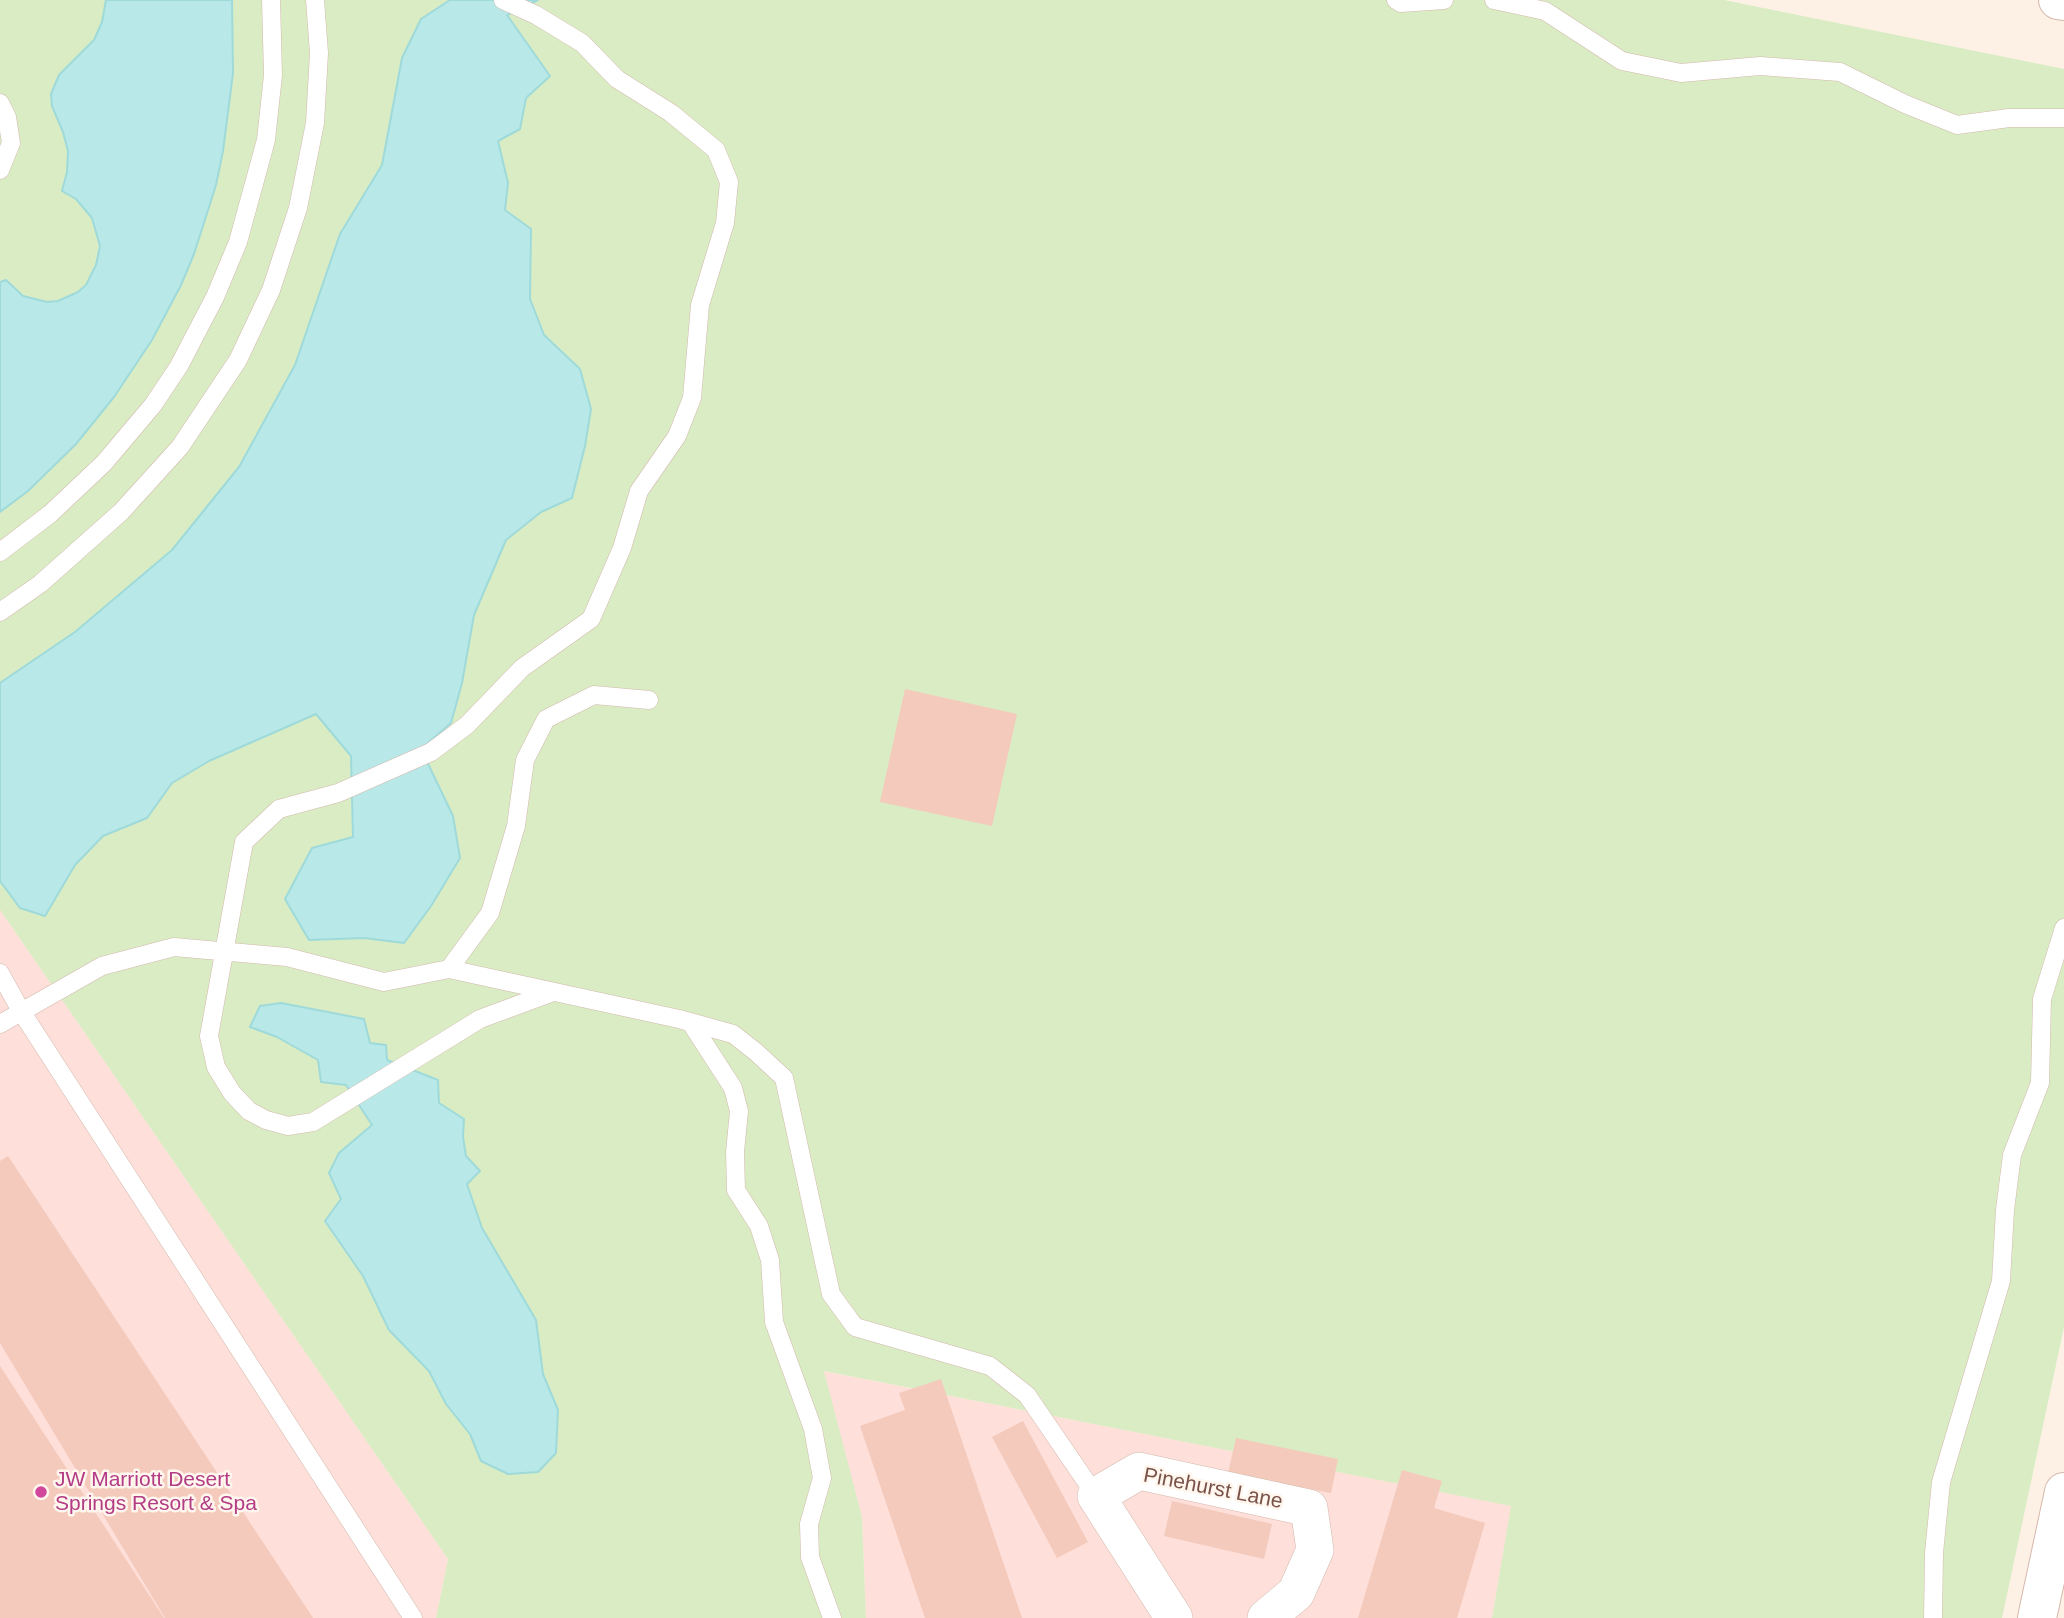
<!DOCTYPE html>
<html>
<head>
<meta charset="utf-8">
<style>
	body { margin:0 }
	canvas { display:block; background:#fdf1e6 }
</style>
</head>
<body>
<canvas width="2064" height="1618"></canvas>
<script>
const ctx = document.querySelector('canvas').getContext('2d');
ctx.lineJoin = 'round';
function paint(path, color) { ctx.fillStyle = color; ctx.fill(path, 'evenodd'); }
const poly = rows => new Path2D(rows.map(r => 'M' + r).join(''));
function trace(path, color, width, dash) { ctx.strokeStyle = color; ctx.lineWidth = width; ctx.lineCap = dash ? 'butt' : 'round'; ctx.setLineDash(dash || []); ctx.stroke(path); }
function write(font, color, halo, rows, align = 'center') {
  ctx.font = font + ' Helvetica,sans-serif'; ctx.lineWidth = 5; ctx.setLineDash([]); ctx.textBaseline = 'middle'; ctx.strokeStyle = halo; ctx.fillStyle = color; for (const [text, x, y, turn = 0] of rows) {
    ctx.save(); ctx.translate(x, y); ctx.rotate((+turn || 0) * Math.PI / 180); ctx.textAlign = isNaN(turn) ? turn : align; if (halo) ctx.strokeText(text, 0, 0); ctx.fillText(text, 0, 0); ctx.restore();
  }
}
paint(poly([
	[0,910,448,1559,436,1618,0,1618],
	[823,1371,1512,1506,1492,1618,866,1618,862,1517]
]), '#fedfd9');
paint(poly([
	[0,0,1724,0,2064,69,2064,1327,2002,1618,1492,1618,1511,1506,824,1371,862,1517,866,1618,436,1618,448,1559,0,910]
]), '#daecc3');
const water = poly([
	[106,0,232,0,233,73,223,151,216,185,194,254,181,285,152,340,114,397,76,444,28,491,0,512,0,282,6,280,23,296,47,302,58,301,78,292,86,285,96,265,100,246,92,218,76,199,62,191,67,172,68,151,63,132,52,106,51,94,59,75,94,40,102,22,106,0],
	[450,0,538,0,507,15,550,76,526,98,520,129,498,141,508,183,505,210,531,229,530,299,544,335,580,369,591,409,585,446,572,498,541,512,506,540,474,615,462,683,451,723,421,749,453,816,460,858,431,906,404,943,364,938,309,940,285,899,312,848,353,837,351,756,316,714,209,761,172,783,147,818,103,836,75,865,45,916,20,908,0,881,0,683,75,632,172,550,239,467,295,365,340,234,382,165,402,58,421,19,450,0],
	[281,1003,364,1019,370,1043,386,1045,387,1060,438,1080,439,1103,464,1119,463,1137,466,1156,480,1171,467,1184,482,1228,536,1320,543,1374,558,1410,556,1453,538,1472,508,1474,481,1461,470,1434,446,1404,429,1371,389,1330,363,1276,325,1221,341,1199,329,1173,339,1153,372,1125,346,1085,321,1082,318,1060,277,1037,250,1027,260,1006,281,1003]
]);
paint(water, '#b9e8e8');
trace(water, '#9fdadb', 2);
paint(poly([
	[905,689,1017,714,992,826,880,802],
	[8,1156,313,1618,165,1618,0,1343,0,1161],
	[0,1366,164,1618,0,1618],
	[941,1379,1022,1618,925,1618,860,1426,905,1410,899,1393],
	[1023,1421,1088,1542,1057,1558,992,1437],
	[1236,1438,1338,1459,1331,1493,1228,1473],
	[1402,1470,1442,1481,1434,1508,1485,1523,1457,1618,1358,1618],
	[1172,1501,1272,1524,1264,1559,1164,1536]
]), '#f4cabc');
const service = poly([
	[503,0,536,15,582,43,617,79,671,113,716,150,729,182,725,223,700,305,692,398,677,436,639,491,622,548,591,619,522,668,467,725,431,752,338,793,279,809,244,842,209,1036,216,1067,232,1093,249,1111,266,1120,288,1126,313,1122,480,1019,553,992],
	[1396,0,1401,3,1444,0],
	[1494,0,1545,11,1622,61,1681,73,1760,66,1840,72,1905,104,1957,125,2009,118,2064,118],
	[0,103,7,117,11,143,0,170],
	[0,552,50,514,104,463,153,405,179,366,215,297,238,242,266,140,273,75,271,0],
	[0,612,40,584,121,512,180,447,238,360,271,290,298,208,315,123,319,53,315,0],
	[449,969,679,1019,733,1034,756,1052,784,1078,831,1294,855,1327,990,1366,1027,1395,1096,1496],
	[0,973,21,1011,413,1618],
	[691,1023,733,1088,739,1111,735,1152,736,1190,759,1226,770,1260,774,1322,813,1429,822,1478,809,1524,810,1557,832,1618],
	[0,1024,102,966,174,947,287,957,384,982,449,969,490,913,516,826,525,760,546,719,594,695,649,700],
	[1933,1618,1934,1553,1941,1482,2001,1281,2005,1210,2012,1155,2040,1083,2042,999,2064,928]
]);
const minor = poly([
	[1174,1618,1096,1496,1139,1471,1309,1508,1315,1550,1296,1593,1266,1618]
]);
const secondary = poly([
	[2058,0,2064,1],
	[2037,1618,2064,1492]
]);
trace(service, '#d3b9ae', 19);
trace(minor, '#d3b9ae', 38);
trace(secondary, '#d6b8ab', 40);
trace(service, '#fff', 18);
trace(minor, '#fff', 37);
trace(secondary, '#fff', 38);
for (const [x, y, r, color] of [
	[41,1492,7,"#d1479c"]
]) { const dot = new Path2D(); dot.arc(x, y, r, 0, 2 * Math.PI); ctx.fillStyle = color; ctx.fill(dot); trace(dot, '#fff6ee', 2.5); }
write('21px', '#b23c85', '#fff6ee', [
	["JW Marriott Desert",55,1480],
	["Springs Resort & Spa",55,1504]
], 'left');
write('21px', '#795349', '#fff6ee', [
	["Pinehurst Lane",1213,1489,11]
]);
</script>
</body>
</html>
